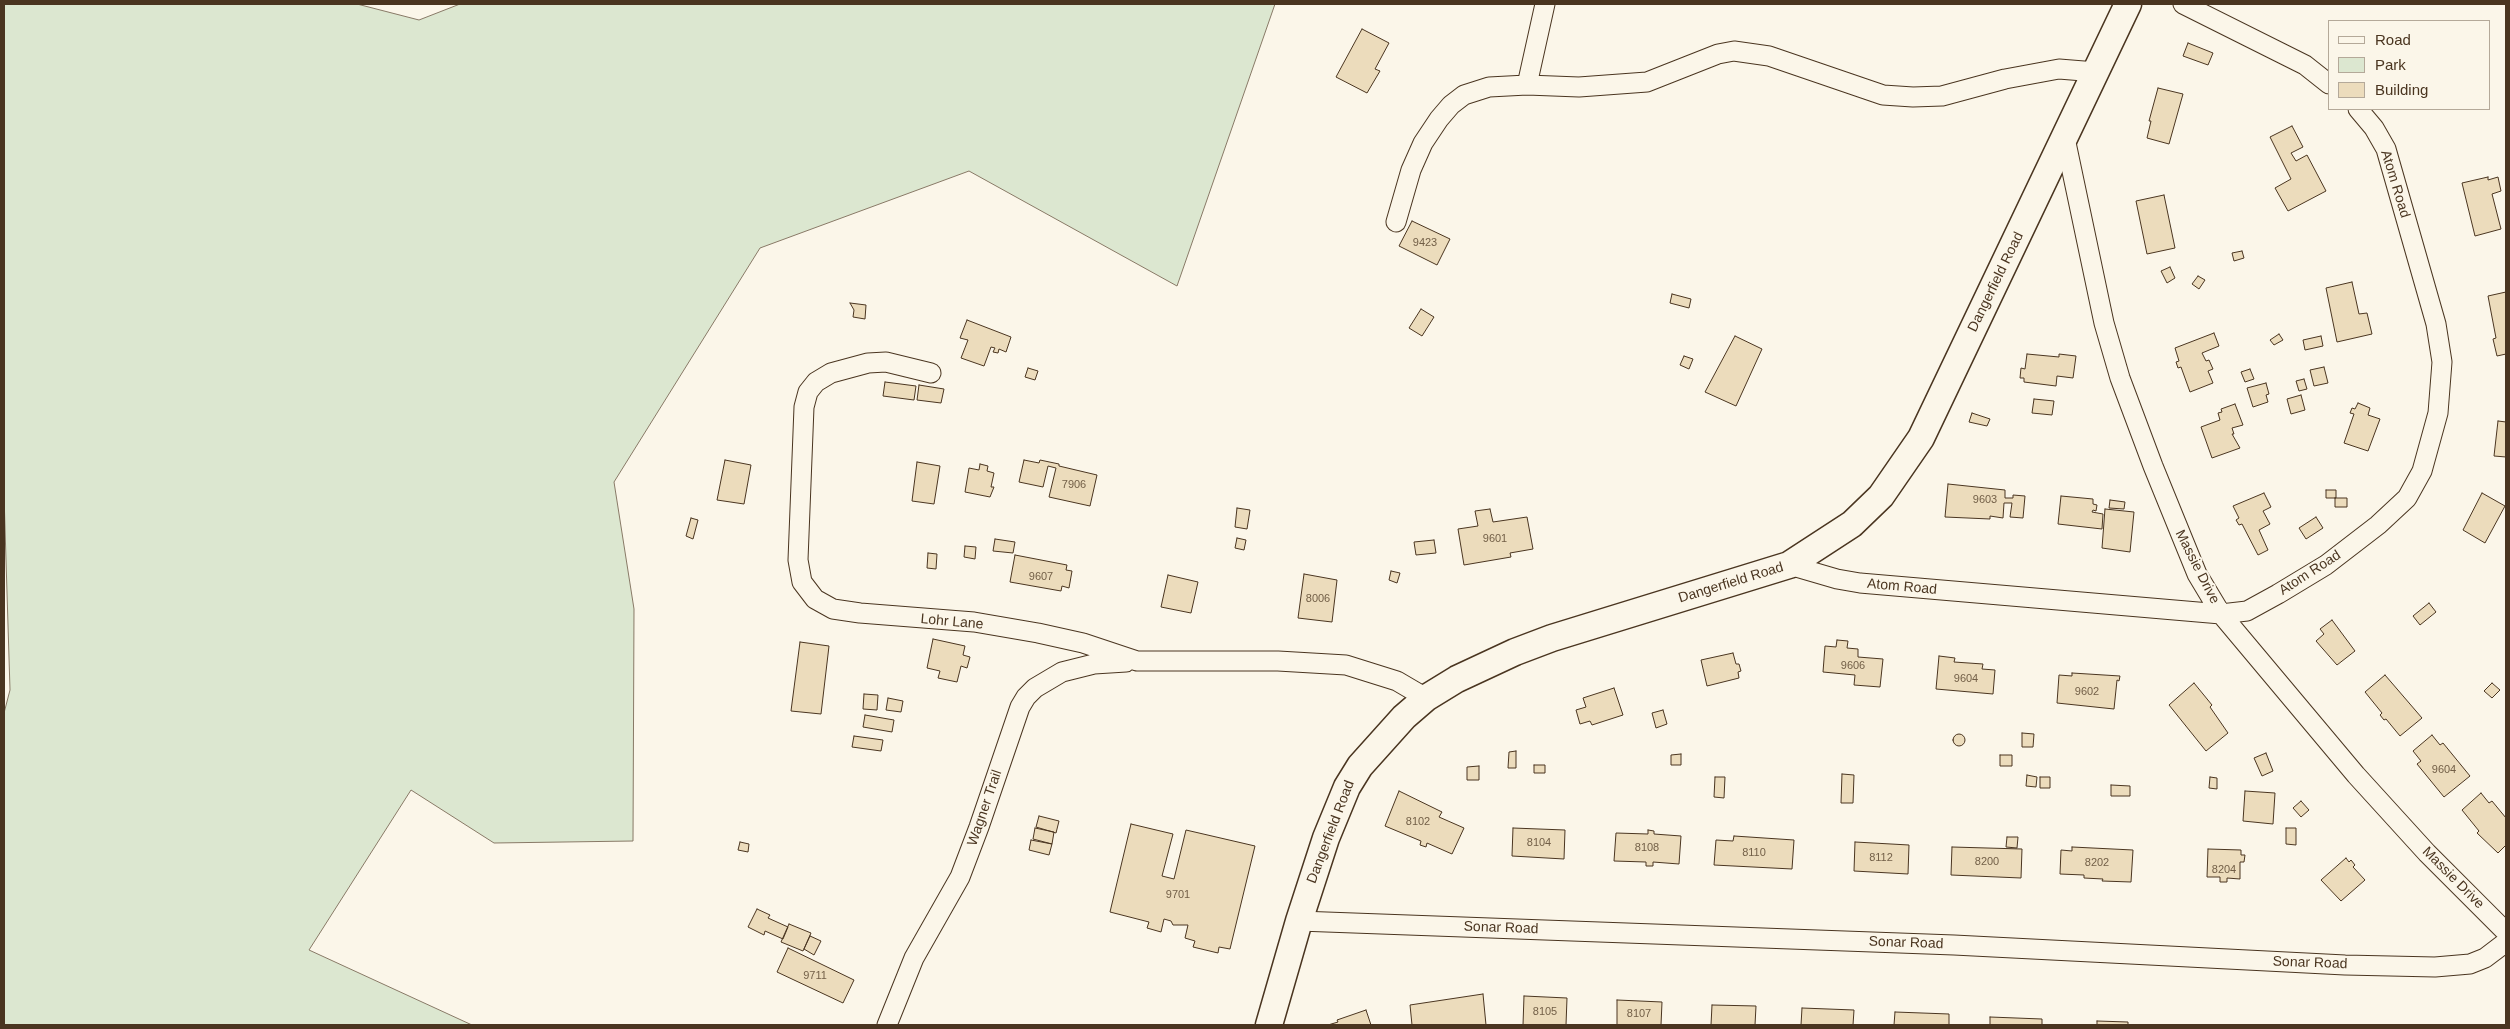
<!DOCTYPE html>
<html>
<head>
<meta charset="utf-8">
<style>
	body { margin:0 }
	#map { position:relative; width:2510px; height:1029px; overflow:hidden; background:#fbf6e9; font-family:Arial,sans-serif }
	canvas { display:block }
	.frame { position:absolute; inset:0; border:5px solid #4a3520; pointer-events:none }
	.legend { position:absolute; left:2328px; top:20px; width:162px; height:90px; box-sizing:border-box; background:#fbf6e9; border:1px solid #b4a999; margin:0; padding:6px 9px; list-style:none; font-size:15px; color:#4a3520 }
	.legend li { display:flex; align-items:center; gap:10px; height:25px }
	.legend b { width:25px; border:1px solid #b4a999 }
</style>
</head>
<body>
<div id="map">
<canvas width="2510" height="1029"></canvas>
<div class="frame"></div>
<ul class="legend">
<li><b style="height:6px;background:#fbf6e9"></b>Road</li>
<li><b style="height:14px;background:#dce7d0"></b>Park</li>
<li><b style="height:14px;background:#ecdcbc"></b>Building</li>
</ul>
</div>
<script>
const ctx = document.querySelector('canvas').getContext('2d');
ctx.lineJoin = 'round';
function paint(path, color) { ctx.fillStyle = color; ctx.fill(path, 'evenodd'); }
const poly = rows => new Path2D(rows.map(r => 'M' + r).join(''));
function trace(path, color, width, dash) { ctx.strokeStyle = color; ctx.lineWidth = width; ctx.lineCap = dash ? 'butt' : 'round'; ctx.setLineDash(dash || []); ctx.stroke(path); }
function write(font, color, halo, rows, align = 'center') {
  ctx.font = font + ' Arial,sans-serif'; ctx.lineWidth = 4; ctx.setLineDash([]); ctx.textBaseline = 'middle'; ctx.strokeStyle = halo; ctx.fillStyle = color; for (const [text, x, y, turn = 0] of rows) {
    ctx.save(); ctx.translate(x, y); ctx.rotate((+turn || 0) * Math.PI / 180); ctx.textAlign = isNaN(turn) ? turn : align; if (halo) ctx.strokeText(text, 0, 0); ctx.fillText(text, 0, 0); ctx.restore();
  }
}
const green = poly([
	[4,4,357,4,419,20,460,4,1275,4,1177,286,969,171,760,248,614,482,634,609,633,841,494,843,411,790,309,950,472,1025,4,1025,4,713,10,690,4,495,4,4]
]);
paint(green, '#dce7d0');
trace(green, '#887966', 1);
const building = poly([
	[1362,29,1389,43,1375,69,1380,71,1367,93,1336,77,1362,29],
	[2188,43,2213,53,2208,65,2183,56,2188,43],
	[2158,88,2183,94,2169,144,2147,138,2151,121,2149,121,2158,88],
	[2292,126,2303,147,2291,153,2296,161,2307,155,2326,191,2288,211,2275,188,2291,179,2270,137,2292,126],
	[2488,177,2488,180,2498,177,2501,191,2492,194,2501,229,2475,236,2462,183,2488,177],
	[2164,195,2175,248,2147,254,2136,201,2164,195],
	[1412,221,1450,239,1437,265,1399,246,1412,221],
	[2242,251,2244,258,2234,261,2232,253,2242,251],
	[2170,267,2175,278,2167,283,2161,271,2170,267],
	[2198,276,2205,280,2199,289,2192,284,2198,276],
	[2352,282,2359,314,2367,313,2372,334,2337,342,2326,288,2352,282],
	[2506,292,2506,354,2497,356,2493,339,2496,338,2488,296,2506,292],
	[1672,294,1691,299,1689,308,1670,303,1672,294],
	[850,303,866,305,865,319,853,317,854,310,850,303],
	[1421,309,1434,317,1422,336,1409,328,1421,309],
	[967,320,1011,337,1006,352,999,349,998,353,993,352,995,348,991,347,984,366,961,358,968,340,960,338,967,320],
	[2214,333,2219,346,2202,353,2206,361,2209,360,2213,369,2208,371,2213,383,2190,392,2181,367,2178,368,2176,362,2179,361,2175,348,2214,333],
	[2279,334,2283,340,2274,345,2270,340,2279,334],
	[1735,336,1762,349,1736,406,1705,392,1735,336],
	[2321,336,2323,346,2305,350,2303,340,2321,336],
	[2027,354,2059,357,2059,354,2076,356,2073,378,2057,376,2056,386,2024,382,2024,378,2020,378,2021,368,2025,369,2027,354],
	[1684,356,1693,359,1689,369,1680,365,1684,356],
	[2324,367,2328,383,2314,386,2310,370,2324,367],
	[1028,368,1038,371,1035,380,1025,377,1028,368],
	[2250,369,2254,379,2245,382,2241,372,2250,369],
	[2304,379,2307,389,2299,391,2296,381,2304,379],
	[885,382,916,386,914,400,883,396,885,382],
	[2266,383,2269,394,2266,395,2268,402,2253,407,2247,388,2266,383],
	[919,385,944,389,941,403,917,400,919,385],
	[2301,395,2305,410,2291,414,2287,399,2301,395],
	[2034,399,2054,401,2052,415,2032,413,2034,399],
	[2358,403,2370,408,2368,415,2380,419,2368,451,2344,443,2354,414,2350,413,2352,408,2355,409,2358,403],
	[2235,404,2243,425,2232,428,2234,434,2232,434,2240,448,2212,458,2201,427,2220,420,2218,413,2222,412,2221,409,2235,404],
	[1972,413,1990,419,1987,426,1969,422,1972,413],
	[2498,421,2506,422,2506,457,2494,456,2498,421],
	[725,460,751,465,744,504,717,500,725,460],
	[1024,460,1039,463,1040,460,1059,464,1059,466,1097,475,1090,506,1049,497,1056,468,1048,466,1043,487,1019,482,1024,460],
	[917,462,940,466,934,504,912,501,917,462],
	[980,464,988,466,987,471,994,473,991,487,994,487,990,497,965,492,969,468,979,470,980,464],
	[1948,484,2005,490,2005,498,2013,498,2013,495,2025,496,2023,518,2010,517,2012,503,2004,503,2003,518,1990,516,1990,519,1945,517,1948,484],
	[2326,490,2336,490,2336,498,2326,498,2326,490],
	[2264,493,2271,507,2263,511,2270,524,2259,530,2268,550,2258,555,2242,524,2239,525,2236,520,2239,518,2233,506,2264,493],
	[2482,493,2505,506,2485,543,2463,530,2482,493],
	[2061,496,2093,499,2093,504,2097,505,2096,511,2093,510,2092,512,2103,514,2102,529,2058,524,2061,496],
	[2335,498,2347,498,2347,507,2335,507,2335,498],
	[2110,500,2125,502,2124,509,2109,508,2110,500],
	[1237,508,1250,510,1247,529,1235,527,1237,508],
	[1490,509,1493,522,1527,517,1533,549,1510,553,1511,557,1464,565,1458,529,1478,526,1475,511,1490,509],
	[2105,509,2134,512,2130,552,2102,548,2105,509],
	[2316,517,2323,528,2306,539,2299,528,2316,517],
	[691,518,698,520,693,539,686,536,691,518],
	[1237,538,1246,540,1244,550,1235,548,1237,538],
	[995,539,1015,542,1013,553,993,551,995,539],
	[1434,540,1436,553,1416,555,1414,542,1434,540],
	[965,546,976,547,975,559,964,557,965,546],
	[928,553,937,554,936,569,927,568,928,553],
	[1015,555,1067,565,1066,570,1072,571,1069,588,1062,586,1061,591,1010,582,1015,555],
	[1391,571,1400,573,1397,583,1389,580,1391,571],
	[1304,574,1337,580,1332,622,1298,618,1304,574],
	[1168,575,1198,582,1191,613,1161,607,1168,575],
	[2429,603,2436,612,2420,625,2413,616,2429,603],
	[2332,620,2355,651,2337,665,2316,641,2324,634,2320,629,2332,620],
	[933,639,965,646,963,655,970,657,967,668,961,666,957,682,938,678,940,671,927,668,933,639],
	[1837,640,1848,641,1847,648,1858,649,1858,657,1883,659,1880,687,1854,685,1855,675,1823,672,1825,646,1836,647,1837,640],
	[800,642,829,646,821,714,791,711,800,642],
	[1733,653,1736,664,1739,664,1741,671,1738,672,1739,678,1707,686,1701,660,1733,653],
	[1939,656,1955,658,1954,662,1983,664,1982,669,1995,670,1993,694,1936,689,1939,656],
	[2072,673,2120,676,2119,681,2117,680,2114,709,2057,703,2059,675,2072,676,2072,673],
	[2385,675,2422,718,2400,736,2386,719,2384,720,2380,715,2382,713,2365,692,2385,675],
	[2194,683,2212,705,2210,707,2228,733,2206,751,2169,705,2194,683],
	[2492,683,2500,690,2492,698,2484,691,2492,683],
	[1614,688,1623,715,1592,725,1590,721,1580,724,1576,710,1586,707,1583,698,1614,688],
	[864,694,878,695,877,710,863,709,864,694],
	[888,698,903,701,901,712,886,710,888,698],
	[1663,710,1667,724,1656,728,1652,713,1663,710],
	[865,715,894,720,892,732,863,727,865,715],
	[2022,733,2034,734,2033,747,2022,747,2022,733],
	'1953 740a6 6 0 1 1 12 0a6 6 0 1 1-12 0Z',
	[2432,735,2440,745,2443,743,2470,776,2444,797,2417,764,2421,761,2413,751,2432,735],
	[854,736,883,740,881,751,852,747,854,736],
	[1516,751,1516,768,1508,768,1509,752,1516,751],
	[2266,753,2273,771,2262,776,2254,758,2266,753],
	[1681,754,1681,765,1671,765,1671,755,1681,754],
	[2000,755,2012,755,2012,766,2000,766,2000,755],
	[1534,765,1545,765,1545,773,1534,773,1534,765],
	[1479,766,1479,780,1467,780,1467,767,1479,766],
	[1842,774,1854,775,1853,803,1841,803,1842,774],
	[2027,775,2037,777,2036,787,2026,786,2027,775],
	[1715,777,1725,777,1724,798,1714,797,1715,777],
	[2040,777,2050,777,2050,788,2040,788,2040,777],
	[2210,777,2217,778,2217,789,2209,788,2210,777],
	[2111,785,2130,786,2130,796,2111,796,2111,785],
	[1399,791,1442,812,1439,817,1464,828,1452,854,1427,843,1426,847,1420,845,1421,841,1385,826,1399,791],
	[2245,791,2275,793,2273,824,2243,821,2245,791],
	[2481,793,2489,803,2492,801,2506,818,2506,845,2498,853,2477,833,2479,831,2462,810,2481,793],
	[2301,801,2309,810,2301,817,2293,808,2301,801],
	[1039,816,1059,821,1056,833,1036,827,1039,816],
	[1131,824,1173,834,1162,876,1174,879,1186,830,1255,846,1230,949,1219,947,1218,953,1193,947,1195,941,1185,938,1188,925,1173,925,1171,921,1164,919,1161,932,1147,928,1149,922,1110,912,1131,824],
	[1035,828,1054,832,1052,844,1033,839,1035,828],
	[1513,828,1565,830,1564,859,1512,856,1513,828],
	[2286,828,2296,828,2296,845,2286,844,2286,828],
	[1648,830,1654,831,1654,834,1681,836,1679,864,1653,862,1653,866,1646,866,1646,862,1614,861,1616,833,1648,834,1648,830],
	[1734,836,1794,840,1792,869,1714,865,1716,840,1733,841,1734,836],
	[2007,837,2018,837,2017,848,2006,847,2007,837],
	[1031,840,1052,844,1049,855,1029,850,1031,840],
	[740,842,749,844,748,852,738,850,740,842],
	[1855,842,1909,845,1908,874,1854,871,1855,842],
	[1952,847,2022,849,2021,878,1951,875,1952,847],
	[2072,847,2133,850,2131,882,2102,881,2103,879,2084,878,2084,875,2060,874,2061,850,2072,851,2072,847],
	[2208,849,2241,850,2241,855,2245,855,2244,862,2240,862,2240,879,2227,878,2227,882,2220,882,2220,877,2207,877,2208,849],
	[2346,858,2349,862,2351,860,2355,865,2353,867,2365,880,2341,901,2321,880,2346,858],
	[757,909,770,915,768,918,788,927,783,939,765,931,764,935,748,927,757,909],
	[789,924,811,933,803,951,781,942,789,924],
	[810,936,821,941,814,955,804,949,810,936],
	[788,948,854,980,843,1003,777,972,788,948],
	[1483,994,1486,1025,1412,1025,1410,1005,1483,994],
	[1524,996,1567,998,1566,1025,1523,1025,1524,996],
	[1617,1000,1662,1002,1661,1025,1617,1025,1617,1000],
	[1712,1005,1756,1006,1755,1025,1711,1025,1712,1005],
	[1802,1008,1854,1010,1853,1025,1801,1025,1802,1008],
	[1366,1010,1371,1025,1328,1025,1338,1022,1337,1020,1366,1010],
	[1895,1012,1949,1014,1949,1025,1894,1025,1895,1012],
	[1990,1017,2042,1019,2042,1025,1990,1025,1990,1017],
	[2097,1021,2128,1022,2128,1025,2097,1025,2097,1021]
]);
paint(building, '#ecdcbc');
trace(building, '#4a3520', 1);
const street = poly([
	[2183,4,2305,65,2329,84],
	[1527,85,1545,4],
	[2065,138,2104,323,2120,378,2153,466,2197,574,2221,614,2356,775,2427,853,2506,932],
	[1396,222,1411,170,1423,143,1439,119,1451,105,1464,95,1489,87,1527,85,1579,87,1647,82,1718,54,1734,51,1769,56,1883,95,1913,97,1942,96,2005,79,2059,69,2096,72],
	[931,373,886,362,868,363,831,373,816,382,808,392,804,407,798,560,802,582,815,599,833,609,860,613,974,622,1038,633,1083,643,1137,661,1278,661,1346,665,1397,681,1426,698],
	[1789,565,1837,579,1860,583,2221,614,2247,611,2278,594,2326,565,2378,525,2407,498,2422,471,2438,413,2442,362,2436,324,2386,149,2374,128,2358,109],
	[1299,921,1954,945,2345,965,2435,967,2470,964,2485,958,2506,942],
	[887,1025,914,958,960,877,979,827,1020,707,1026,697,1035,688,1062,672,1094,664,1126,662]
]);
const secondary = poly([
	[1269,1025,1299,921,1326,838,1347,787,1360,766,1404,717,1426,698,1457,679,1515,652,1552,638,1789,565,1852,524,1881,496,1921,438,2128,4]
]);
trace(street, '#4a3520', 21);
trace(secondary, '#4a3520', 29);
trace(street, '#fbf6e9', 19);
trace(secondary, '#fbf6e9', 26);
write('11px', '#725f47', null, [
	["9423",1425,243],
	["7906",1074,485],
	["9603",1985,500],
	["9601",1495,539],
	["9607",1041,577],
	["8006",1318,599],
	["9606",1853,666],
	["9604",1966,679],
	["9602",2087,692],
	["9604",2444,770],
	["8102",1418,822],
	["8104",1539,843],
	["8108",1647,848],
	["8110",1754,853],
	["8112",1881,858],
	["8200",1987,862],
	["8202",2097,863],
	["8204",2224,870],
	["9701",1178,895],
	["9711",815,976],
	["8105",1545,1012],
	["8107",1639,1014]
]);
write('14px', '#4a3520', '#fbf6e9', [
	["Atom Road",2395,184,73],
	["Dangerfield Road",1996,282,-64],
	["Massie Drive",2197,567,63],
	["Atom Road",2310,573,-33],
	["Dangerfield Road",1731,583,-17],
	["Atom Road",1902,587,5],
	["Lohr Lane",952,622,5],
	["Wagner Trail",985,808,-71],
	["Dangerfield Road",1331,832,-69],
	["Massie Drive",2453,878,45],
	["Sonar Road",1501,928,2],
	["Sonar Road",1906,943,2],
	["Sonar Road",2310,963,2]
]);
</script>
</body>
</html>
